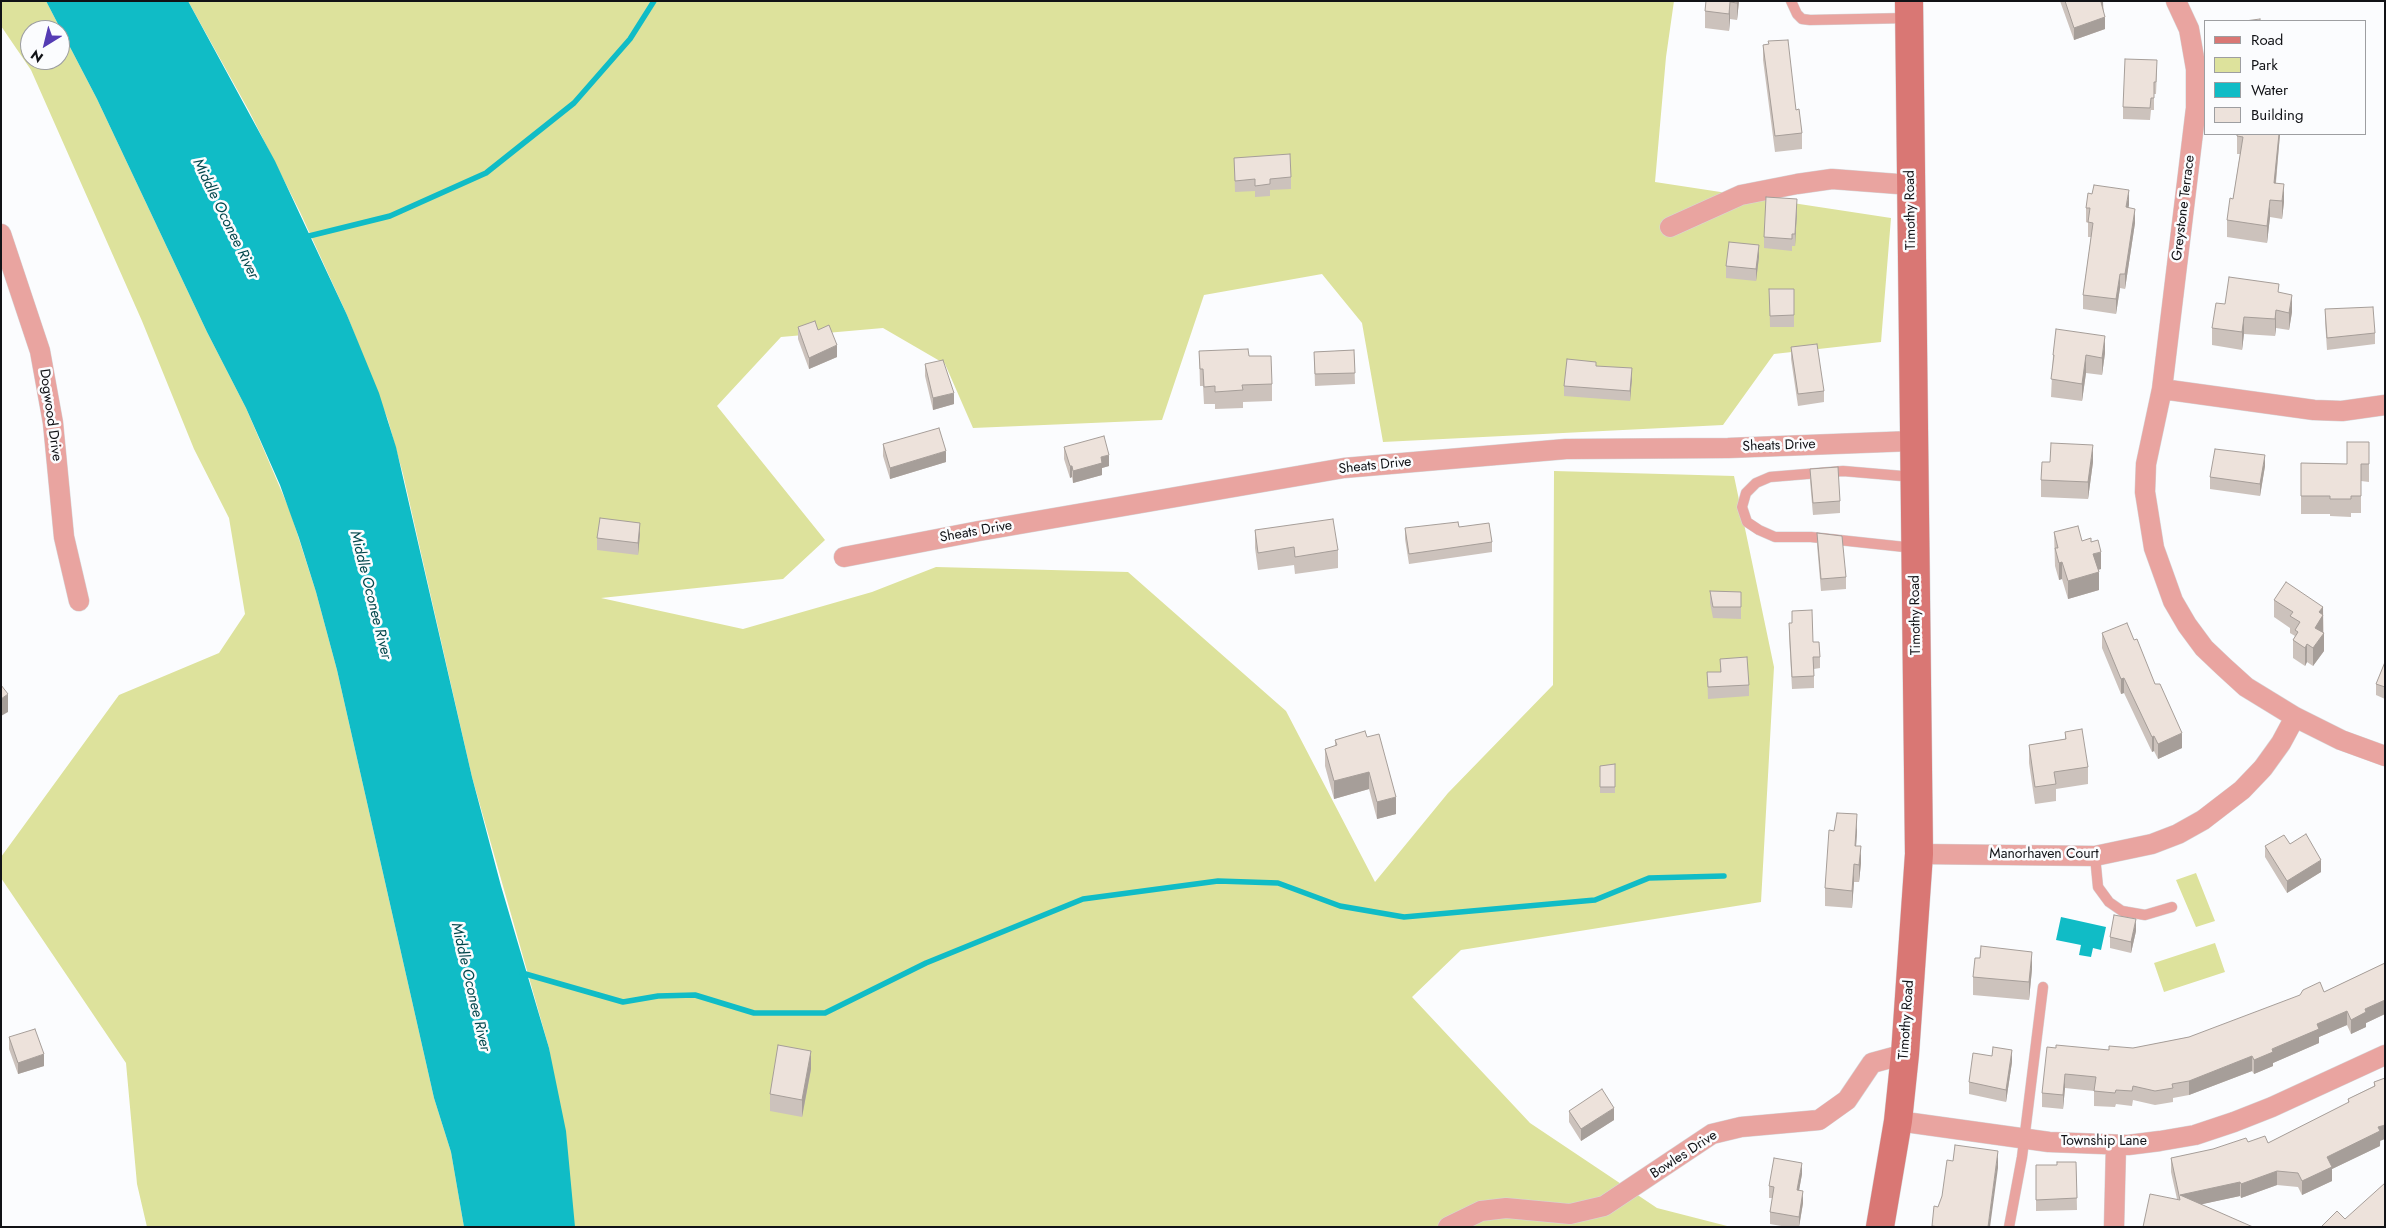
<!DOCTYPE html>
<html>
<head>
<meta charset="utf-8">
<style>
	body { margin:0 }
	#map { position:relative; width:2386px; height:1228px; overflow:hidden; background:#fbfcfe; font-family:Jost,sans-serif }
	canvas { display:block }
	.frame { position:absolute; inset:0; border:2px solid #111216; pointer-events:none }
	.legend { position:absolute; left:2204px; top:20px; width:162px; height:115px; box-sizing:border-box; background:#fbfcfe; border:1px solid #9d9ea1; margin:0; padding:6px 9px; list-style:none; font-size:15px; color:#111216 }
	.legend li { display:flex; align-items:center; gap:10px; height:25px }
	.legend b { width:25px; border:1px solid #9d9ea1 }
	.north { position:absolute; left:20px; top:20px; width:50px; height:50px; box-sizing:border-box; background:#fbfcfe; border:1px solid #9d9ea1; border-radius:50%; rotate:216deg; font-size:14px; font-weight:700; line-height:20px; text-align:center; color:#111216 }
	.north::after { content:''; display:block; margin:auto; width:18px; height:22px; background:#553cb4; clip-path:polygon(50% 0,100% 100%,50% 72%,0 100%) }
</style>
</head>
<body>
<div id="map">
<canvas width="2386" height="1228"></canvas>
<div class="frame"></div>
<ul class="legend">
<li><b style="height:6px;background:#d97774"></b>Road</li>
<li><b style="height:14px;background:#dde29c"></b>Park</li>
<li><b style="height:14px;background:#10bcc6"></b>Water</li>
<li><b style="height:14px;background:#ede2db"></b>Building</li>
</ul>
<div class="north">N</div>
</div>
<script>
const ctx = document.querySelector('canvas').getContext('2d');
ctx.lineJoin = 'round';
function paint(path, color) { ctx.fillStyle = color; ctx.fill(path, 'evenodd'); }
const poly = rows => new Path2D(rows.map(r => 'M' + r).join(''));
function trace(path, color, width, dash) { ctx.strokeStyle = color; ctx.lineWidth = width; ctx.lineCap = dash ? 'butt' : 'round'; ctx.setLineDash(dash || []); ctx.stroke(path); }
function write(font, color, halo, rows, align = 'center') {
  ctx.font = font + ' Jost,sans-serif'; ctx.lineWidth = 5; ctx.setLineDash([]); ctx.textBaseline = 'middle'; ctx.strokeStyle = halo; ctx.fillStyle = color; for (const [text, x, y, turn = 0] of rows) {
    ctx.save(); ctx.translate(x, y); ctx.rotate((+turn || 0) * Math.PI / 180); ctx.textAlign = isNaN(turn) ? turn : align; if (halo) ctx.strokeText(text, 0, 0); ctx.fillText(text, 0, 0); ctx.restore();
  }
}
paint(poly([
	[1,1,46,1,97,99,207,332,246,408,290,511,316,592,337,670,434,1098,451,1152,464,1227,147,1227,137,1184,126,1063,1,878,1,857,119,695,219,653,245,614,229,518,194,449,142,321,31,70,1,26],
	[30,30,60,30,60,60,30,60],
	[188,1,1674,1,1666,57,1655,182,1891,218,1881,342,1774,354,1723,425,1383,442,1362,323,1322,274,1204,295,1162,420,973,428,945,364,883,328,781,337,717,406,825,540,783,579,601,598,743,629,872,592,936,567,1128,572,1286,711,1375,882,1448,793,1553,685,1554,471,1734,476,1774,667,1761,902,1461,950,1412,997,1530,1123,1657,1208,1731,1227,574,1227,549,1048,472,777,403,474,388,420,347,315,300,212,249,111],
	[2196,873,2215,921,2196,927,2176,880],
	[2215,943,2225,972,2164,992,2154,963]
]), '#dde29c');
paint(poly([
	[46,1,188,1,275,161,347,315,379,393,396,447,472,777,501,886,549,1048,566,1131,575,1227,464,1227,451,1152,434,1098,337,670,316,592,299,538,280,485,246,408,207,332,97,99],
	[2061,917,2106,927,2101,950,2093,948,2091,957,2079,955,2081,945,2056,940]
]), '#10bcc6');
trace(poly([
	[305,237,390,216,486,173,574,103,630,39,654,1],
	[522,973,623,1002,658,996,695,995,754,1013,825,1013,926,963,1083,899,1218,881,1278,883,1340,906,1404,917,1595,900,1649,878,1724,876]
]), '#10bcc6', 5.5);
const lane = poly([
	[1791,1,1797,14,1802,19,1810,20,1908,18],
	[1914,477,1843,471,1770,477,1756,483,1746,493,1742,507,1747,522,1759,530,1775,537,1811,537,1914,548],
	[2095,856,2098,887,2109,902,2122,911,2145,915,2172,907],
	[2009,1227,2022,1157,2043,987]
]);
const street = poly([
	[2176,1,2189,29,2196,69,2196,108,2162,389,2146,464,2145,492,2154,548,2173,601,2187,625,2204,648,2224,667,2246,687,2295,717,2341,740,2385,756],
	[1670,227,1741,195,1797,184,1832,179,1911,185],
	[1,234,40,351,53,423,64,537,79,601],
	[2162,389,2314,410,2342,411,2385,405],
	[844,557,979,531,1344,468,1566,449,1728,448,1913,441],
	[1919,854,2095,856,2152,844,2178,834,2203,820,2242,790,2263,768,2281,743,2295,717],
	[1898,1121,2049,1142,2128,1145,2160,1141,2195,1135,2234,1122,2272,1107,2385,1055],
	[1448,1227,1481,1211,1506,1208,1570,1214,1604,1206,1712,1134,1741,1127,1819,1120,1847,1100,1872,1063,1905,1054],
	[2114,1227,2116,1145]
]);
const secondary = poly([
	[1880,1227,1898,1121,1905,1054,1919,854,1909,1]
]);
trace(lane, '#d6d7d9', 11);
trace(street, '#d6d7d9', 21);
trace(secondary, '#d6d7d9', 29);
trace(lane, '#e9a4a0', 10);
trace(street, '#e9a4a0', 20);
trace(secondary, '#d97774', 28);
paint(poly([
	[1706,1,1739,1,1737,20,1730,19,1729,31,1705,28,1705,11],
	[2060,1,2103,1,2105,29,2074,40],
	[1768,44,1796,110,1802,133,1802,149,1775,152,1763,60,1763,45],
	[2157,72,2156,94,2154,94,2154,110,2151,110,2150,120,2123,119,2123,107],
	[2237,134,2292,134,2292,135,2280,134,2276,183,2284,202,2282,219,2270,217,2267,243,2227,237,2227,220,2233,199,2240,154,2237,154],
	[1234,158,1291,177,1291,189,1270,190,1270,196,1255,197,1255,191,1235,192],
	[2129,205,2128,207,2135,223,2125,289,2120,288,2116,314,2083,309,2083,295,2091,237,2088,237,2088,223,2086,222,2086,208],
	[1797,211,1795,246,1792,246,1792,251,1764,248,1764,237],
	[1759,257,1756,281,1726,278,1726,266],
	[1769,289,1794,289,1794,327,1770,327],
	[2279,292,2292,312,2289,330,2276,328,2275,336,2244,334,2242,350,2212,345,2212,328,2225,304],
	[2325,309,2375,333,2375,344,2327,350,2325,321],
	[798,327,837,357,809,369,798,339],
	[1791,347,1824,391,1824,402,1798,406,1791,359],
	[1354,350,1355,384,1315,386,1314,352],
	[1199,351,1249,356,1272,384,1272,401,1243,402,1243,408,1215,409,1215,404,1204,404,1203,386,1200,386],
	[2105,353,2102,375,2086,373,2082,401,2051,397,2053,355],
	[925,364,954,404,933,410,925,376],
	[1632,378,1630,401,1564,396,1564,386],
	[2369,442,2369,482,2361,481,2361,513,2351,513,2351,517,2330,516,2330,514,2301,514,2301,463,2347,464],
	[883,444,946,462,890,479,883,456],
	[1064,447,1109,466,1102,468,1102,475,1073,483,1072,477,1070,478,1064,459],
	[2093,462,2088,499,2041,497,2041,480],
	[2265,466,2260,496,2210,489,2210,477],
	[1810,469,1840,501,1840,513,1813,515,1810,481],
	[1459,527,1492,542,1492,552,1409,564,1405,539,1405,528],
	[1255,530,1338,550,1338,568,1295,574,1294,565,1258,570,1255,548],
	[2054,532,2082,541,2091,542,2101,569,2098,570,2099,590,2068,599,2062,579,2059,580,2055,566],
	[1817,533,1846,577,1846,589,1821,591,1817,545],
	[640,534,638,555,597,550,597,538],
	[1710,591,1741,592,1741,619,1713,618,1710,603],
	[2274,600,2323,607,2324,651,2313,666,2307,662,2305,666,2293,658,2293,640,2295,636,2290,633,2290,628,2274,617],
	[1792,611,1813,642,1820,657,1820,668,1814,669,1814,688,1792,689,1789,635,1789,623,1792,623],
	[2102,633,2134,640,2155,684,2182,748,2158,759,2154,751,2152,752,2124,693,2121,694,2102,648],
	[1720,659,1749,685,1749,696,1708,699,1707,672,1720,672],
	[2385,662,2385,699,2376,695,2376,684],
	[2065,732,2088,767,2088,784,2056,789,2056,801,2035,804,2029,763,2029,745,2065,739],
	[1367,737,1396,814,1377,819,1369,789,1334,799,1325,766,1325,749,1335,746,1335,740],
	[1615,764,1615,793,1600,793,1600,766],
	[1857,832,1856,846,1861,863,1859,882,1854,882,1852,908,1825,906,1825,888],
	[2290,844,2321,872,2287,893,2265,857,2265,846],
	[2136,931,2131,953,2110,948,2110,937],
	[2385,963,2385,1014,2366,1023,2366,1027,2351,1034,2347,1025,2319,1037,2319,1043,2273,1063,2273,1066,2254,1074,2252,1071,2189,1095,2173,1098,2173,1102,2155,1105,2133,1100,2132,1106,2116,1104,2115,1107,2094,1106,2094,1091,2065,1088,2063,1109,2042,1107,2042,1093,2056,1048,2109,1050,2133,1048,2189,1037,2324,992],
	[2032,969,2029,1000,1973,995,1973,977],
	[9,1037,44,1066,18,1074,9,1049],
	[2012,1062,2006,1102,1969,1094,1969,1082],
	[811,1069,802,1117,770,1111,770,1094],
	[2385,1078,2380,1146,2332,1169,2332,1181,2302,1195,2298,1187,2277,1185,2241,1198,2240,1196,2202,1204,2177,1199,2171,1172,2171,1158,2248,1142,2268,1143,2348,1103,2348,1099,2374,1086,2374,1082],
	[1569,1111,1614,1120,1581,1141,1569,1122],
	[2076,1162,2077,1210,2036,1211,2036,1165,2057,1165],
	[1802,1174,1799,1190,1803,1203,1799,1227,1787,1227,1770,1224,1770,1212,1773,1198,1769,1198,1769,1186]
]), '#ccc2bc');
paint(poly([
	[1737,1,1739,1,1737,20],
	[2103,1,2103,13,2101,2],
	[1730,2,1730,19,1729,31,1729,14],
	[2105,17,2105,29,2074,40,2074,28],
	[2279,134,2280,134,2274,200,2274,183],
	[2284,184,2284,202,2282,219,2282,201],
	[2129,190,2129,205,2126,222,2126,207],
	[1797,199,1797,211,1795,246,1795,234],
	[2270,200,2270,217,2267,243,2267,226],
	[2135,209,2135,223,2125,289,2125,274],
	[1759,245,1759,257,1756,281,1756,269],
	[2120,274,2120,288,2116,314,2116,299],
	[2292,295,2292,312,2289,330,2289,313],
	[2276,310,2276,328,2275,336,2275,319],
	[2244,317,2244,334,2242,350,2242,332],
	[2105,336,2105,353,2102,375,2102,358],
	[837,345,837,357,809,369,809,358],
	[2086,355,2086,373,2082,401,2082,384],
	[1632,368,1632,378,1630,401,1630,391],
	[954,393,954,404,933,410,933,398],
	[2093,445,2093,462,2088,499,2088,482],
	[946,451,946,462,890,479,890,468],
	[1109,455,1109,466,1102,468,1102,475,1073,483,1073,471,1101,457],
	[2265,455,2265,466,2260,496,2260,484],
	[1070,466,1072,466,1072,477,1070,478],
	[640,523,640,534,638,555,638,543],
	[2101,552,2101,569,2093,571,2093,554],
	[2062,562,2062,579,2059,580,2059,563],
	[2099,572,2099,590,2068,599,2068,581],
	[2323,607,2323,632,2315,645,2315,628,2319,612],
	[2324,633,2324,651,2313,666,2313,648],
	[2307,644,2307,662,2305,666,2305,648],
	[2124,678,2124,693,2121,694,2121,679],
	[8,694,8,712,1,716,1,699],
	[2182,733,2182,748,2158,759,2158,744],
	[2154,736,2154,751,2152,752,2152,737],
	[1369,772,1369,789,1334,799,1334,781],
	[1396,797,1396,814,1377,819,1377,802],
	[1857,814,1857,832,1855,863,1855,846],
	[1861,846,1861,863,1859,882,1859,865],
	[2321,860,2321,872,2287,893,2287,881],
	[1854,864,1854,882,1852,908,1852,891],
	[2136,919,2136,931,2131,953,2131,942],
	[2032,952,2032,969,2029,1000,2029,982],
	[2385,1000,2385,1014,2366,1023,2366,1027,2351,1034,2351,1020,2365,1009],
	[2347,1011,2347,1025,2319,1037,2319,1043,2273,1063,2273,1066,2254,1074,2254,1060,2317,1024],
	[2012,1050,2012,1062,2006,1102,2006,1090],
	[811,1051,811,1069,802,1117,802,1100],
	[44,1054,44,1066,18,1074,18,1063],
	[2252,1056,2252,1071,2189,1095,2189,1081],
	[2065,1074,2065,1088,2063,1109,2063,1095],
	[1614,1108,1614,1120,1581,1141,1581,1129],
	[2385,1125,2385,1139,2380,1141,2380,1146,2332,1169,2332,1181,2302,1195,2302,1181,2327,1157,2378,1127],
	[1998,1151,1998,1168,1990,1227,1988,1227],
	[1802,1163,1802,1174,1797,1202,1797,1190],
	[2277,1171,2277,1185,2241,1198,2241,1184],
	[2240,1182,2240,1196,2180,1209,2180,1195],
	[1803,1191,1803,1203,1799,1227,1799,1217]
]), '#a69e99');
const building = poly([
	[1706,1,1737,1,1737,3,1730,2,1729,14,1705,11,1706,1],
	[2065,1,2103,1,2101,2,2105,17,2074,28,2065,1],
	[2260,19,2260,21,2245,21,2260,19],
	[1788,40,1796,110,1799,109,1802,133,1775,136,1763,45,1769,44,1768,41,1788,40],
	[2125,59,2157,60,2156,82,2154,82,2154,98,2151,98,2150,108,2123,107,2125,59],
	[2237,134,2279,134,2274,183,2284,184,2282,201,2270,200,2267,226,2227,220,2230,198,2233,199,2243,137,2237,136,2237,134],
	[1290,154,1291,177,1270,179,1270,184,1255,186,1255,179,1235,181,1234,158,1290,154],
	[2094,185,2129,190,2126,207,2135,209,2125,274,2120,274,2116,299,2083,295,2093,223,2088,222,2090,208,2086,208,2088,193,2092,194,2094,185],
	[1766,197,1797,199,1795,234,1792,234,1792,239,1764,237,1766,197],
	[1729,242,1759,245,1756,269,1726,266,1729,242],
	[2229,277,2279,284,2278,292,2292,295,2289,313,2276,310,2275,319,2244,317,2242,332,2212,328,2216,303,2225,304,2229,277],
	[1769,289,1794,289,1794,315,1770,316,1769,289],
	[2373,307,2375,333,2327,338,2325,309,2373,307],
	[815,321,818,330,829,325,837,345,809,358,798,327,815,321],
	[2056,329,2105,336,2102,358,2086,355,2082,384,2051,379,2054,355,2053,355,2056,329],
	[1817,344,1824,391,1798,394,1791,347,1817,344],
	[1248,349,1249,356,1271,356,1272,384,1242,385,1243,390,1215,392,1215,386,1204,387,1203,369,1200,369,1199,351,1248,349],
	[1354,350,1355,373,1315,374,1314,352,1354,350],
	[1567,359,1596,362,1596,366,1632,368,1630,391,1564,386,1567,359],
	[943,360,954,393,933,398,925,364,943,360],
	[939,428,946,451,890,468,883,444,939,428],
	[1104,436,1109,455,1101,457,1102,463,1073,471,1072,466,1070,466,1064,447,1104,436],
	[2347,442,2369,442,2369,464,2361,464,2361,496,2351,496,2351,499,2330,499,2330,496,2301,496,2301,463,2347,464,2347,442],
	[2051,443,2093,445,2088,482,2041,480,2042,462,2050,462,2051,443],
	[2215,449,2265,455,2260,484,2210,477,2215,449],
	[1838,467,1840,501,1813,503,1810,469,1838,467],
	[600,518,640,523,638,543,597,538,600,518],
	[1333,519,1338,550,1295,557,1294,547,1258,553,1255,530,1333,519],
	[1458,522,1459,527,1489,523,1492,542,1409,554,1405,528,1458,522],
	[2078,526,2082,541,2091,538,2091,542,2098,540,2101,552,2093,554,2099,572,2068,581,2062,562,2059,563,2055,548,2058,548,2054,532,2078,526],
	[1817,533,1842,536,1846,577,1821,579,1817,533],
	[2286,582,2323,607,2319,612,2323,615,2315,628,2324,633,2313,648,2307,644,2305,648,2293,640,2298,632,2295,630,2300,622,2290,616,2293,612,2274,600,2286,582],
	[1710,591,1741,592,1741,607,1713,607,1710,591],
	[1812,610,1813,642,1819,642,1820,657,1813,657,1814,676,1792,677,1789,623,1792,623,1792,611,1812,610],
	[2127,623,2134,640,2137,639,2155,684,2160,684,2182,733,2158,744,2154,736,2152,737,2124,678,2121,679,2102,633,2127,623],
	[1747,657,1749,685,1708,687,1707,672,1721,672,1720,659,1747,657],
	[2385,662,2385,687,2376,684,2385,662],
	[1,685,8,694,1,699,1,685],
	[2082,729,2088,767,2054,772,2056,784,2035,787,2029,745,2066,739,2065,732,2082,729],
	[1365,731,1367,737,1379,734,1396,797,1377,802,1369,772,1334,781,1325,749,1337,745,1335,740,1365,731],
	[1615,764,1615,787,1600,787,1600,766,1615,764],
	[1837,813,1857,814,1855,846,1861,846,1859,865,1854,864,1852,891,1825,888,1829,830,1834,831,1837,813],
	[2306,834,2321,860,2287,881,2265,846,2284,835,2290,844,2306,834],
	[2114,915,2136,919,2131,942,2110,937,2114,915],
	[1981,946,2032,952,2029,982,1973,977,1975,958,1980,958,1981,946],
	[2385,963,2385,1000,2365,1009,2366,1012,2351,1020,2347,1011,2317,1024,2319,1029,2272,1049,2273,1052,2254,1060,2252,1056,2189,1081,2172,1084,2173,1088,2155,1091,2133,1086,2132,1091,2116,1090,2115,1093,2094,1091,2096,1077,2065,1074,2063,1095,2042,1093,2047,1047,2056,1048,2056,1045,2109,1050,2109,1046,2133,1048,2189,1037,2300,995,2303,990,2320,982,2324,992,2385,963],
	[35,1029,44,1054,18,1063,9,1037,35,1029],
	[778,1045,811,1051,802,1100,770,1094,778,1045],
	[1993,1047,2012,1050,2006,1090,1969,1082,1973,1053,1992,1056,1993,1047],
	[2385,1078,2385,1125,2378,1127,2380,1131,2327,1157,2332,1167,2302,1181,2298,1173,2277,1171,2241,1184,2240,1182,2180,1195,2253,1227,2143,1227,2150,1194,2180,1200,2171,1158,2213,1149,2246,1138,2248,1142,2265,1136,2268,1143,2349,1102,2348,1099,2375,1086,2374,1082,2385,1078],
	[1602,1089,1614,1108,1581,1129,1569,1111,1602,1089],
	[1955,1145,1998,1151,1988,1227,1939,1227,1932,1226,1934,1206,1938,1207,1942,1196,1947,1160,1953,1161,1955,1145],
	[1774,1158,1802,1163,1797,1190,1803,1191,1799,1217,1770,1212,1774,1187,1769,1186,1774,1158],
	[2057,1162,2076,1162,2077,1198,2036,1200,2036,1165,2057,1165,2057,1162],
	[2385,1183,2385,1227,2321,1227,2337,1211,2345,1219,2385,1183]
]);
paint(building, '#ede2db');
trace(building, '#a69e99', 1);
write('14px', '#111216', '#fbfcfe', [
	["Greystone Terrace",2184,208,-83],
	["Timothy Road",1911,210,-91],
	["Dogwood Drive",50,415,82],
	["Sheats Drive",1779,446,-2],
	["Sheats Drive",1375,466,-6],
	["Sheats Drive",976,532,-10],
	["Timothy Road",1916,615,-91],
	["Manorhaven Court",2044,855],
	["Timothy Road",1907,1020,-86],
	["Township Lane",2104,1142],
	["Bowles Drive",1684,1155,-33]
]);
write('italic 15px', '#03474c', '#fbfcfe', [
	["Middle Oconee River",225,219,64],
	["Middle Oconee River",370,595,76],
	["Middle Oconee River",470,987,77]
]);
</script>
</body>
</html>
